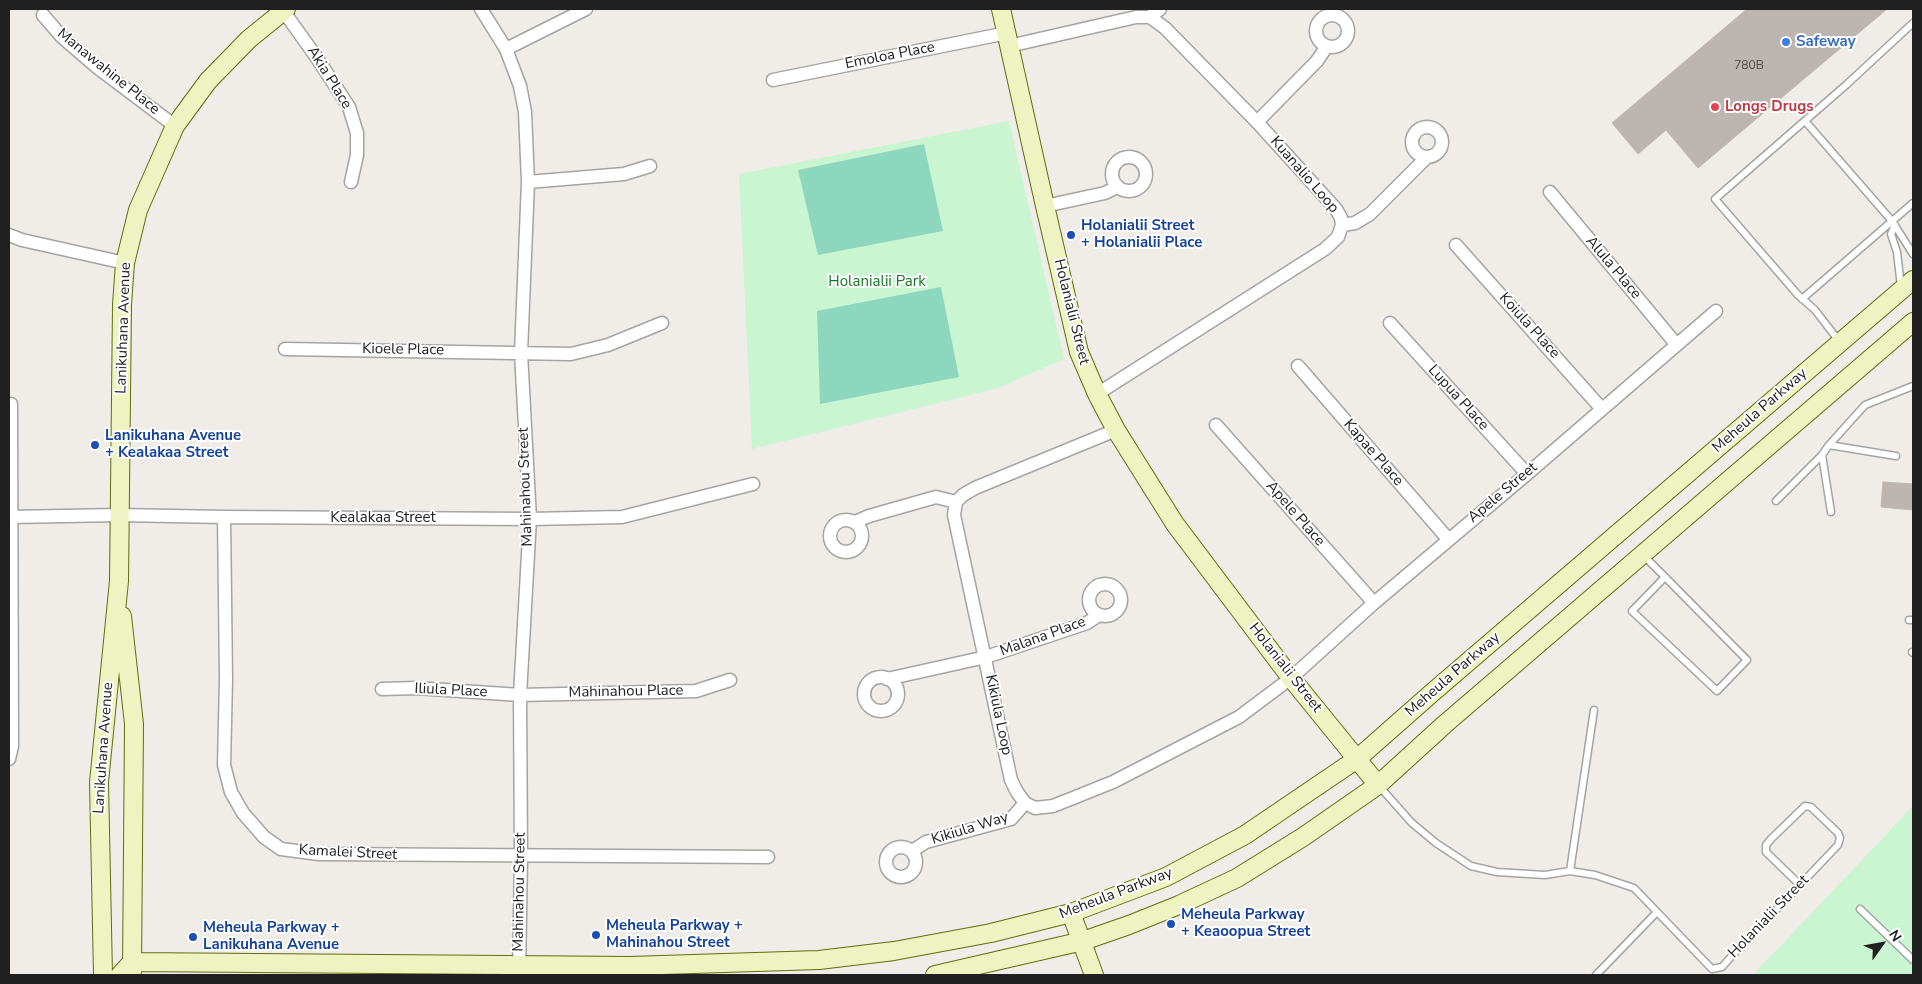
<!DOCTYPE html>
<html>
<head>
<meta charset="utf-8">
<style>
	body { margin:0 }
	#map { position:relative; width:1922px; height:984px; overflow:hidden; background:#f0ede8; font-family:"Nunito Sans",sans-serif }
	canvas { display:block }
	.frame { position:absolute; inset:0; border:10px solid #202020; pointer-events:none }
	.north { position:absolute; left:1857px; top:919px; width:50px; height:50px; -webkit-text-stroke:4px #fff; paint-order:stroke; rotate:58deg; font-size:14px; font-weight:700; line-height:20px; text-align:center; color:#202020 }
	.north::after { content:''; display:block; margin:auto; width:18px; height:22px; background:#202020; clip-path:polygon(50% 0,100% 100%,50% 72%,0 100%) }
</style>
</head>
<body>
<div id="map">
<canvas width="1922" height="984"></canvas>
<div class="frame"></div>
<div class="north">N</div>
</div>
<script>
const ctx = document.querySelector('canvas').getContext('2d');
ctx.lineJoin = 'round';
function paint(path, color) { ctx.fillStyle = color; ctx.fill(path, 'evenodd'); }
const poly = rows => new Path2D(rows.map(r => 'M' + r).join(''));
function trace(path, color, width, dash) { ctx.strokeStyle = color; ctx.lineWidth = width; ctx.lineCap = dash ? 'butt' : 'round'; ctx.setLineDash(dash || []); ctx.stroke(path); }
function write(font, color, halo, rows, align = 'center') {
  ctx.font = font + ' "Nunito Sans",sans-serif'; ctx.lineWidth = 4; ctx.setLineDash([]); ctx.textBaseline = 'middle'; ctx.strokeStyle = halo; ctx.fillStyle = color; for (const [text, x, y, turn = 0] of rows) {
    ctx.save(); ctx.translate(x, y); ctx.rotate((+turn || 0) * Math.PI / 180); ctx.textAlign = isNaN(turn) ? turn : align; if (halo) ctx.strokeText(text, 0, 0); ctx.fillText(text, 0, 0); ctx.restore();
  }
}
paint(poly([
	[1009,121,1064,359,998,388,752,449,739,174],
	[1913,806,1913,975,1753,975]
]), '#c9f5d0');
paint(poly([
	[924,144,943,231,818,255,798,170],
	[941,287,959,377,820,404,817,311]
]), '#8dd7bf');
const building = poly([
	[1747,9,1887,9,1698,168,1666,130,1638,154,1612,123,1747,9],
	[1883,482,1913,484,1913,510,1881,507,1883,482]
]);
paint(building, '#bdb6b0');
trace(building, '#c0b6ab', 1);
const lane = poly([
	[1805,121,1892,221,1913,254],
	[1895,225,1891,234,1897,252,1901,287],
	[1802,299,1913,203],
	[1839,341,1815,310,1798,295,1715,199,1846,85,1913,23],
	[1829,445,1896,456],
	[1822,455,1831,512],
	[1776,501,1822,455,1829,445,1865,405,1913,386],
	[1644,556,1665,577,1747,660,1717,691,1632,611,1665,577],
	[1909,620,1913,620],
	[1912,652,1913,653],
	[1379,786,1412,823,1436,843,1471,866,1497,872,1545,875,1570,871,1595,875,1634,888,1712,969,1722,967,1730,958,1800,885,1838,845,1840,838,1838,833,1811,807,1805,806,1771,839,1766,845,1766,852,1800,885],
	[1570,871,1594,710],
	[1860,909,1913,960],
	[1596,975,1657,912]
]);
const street = poly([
	[282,9,317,58,349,107,357,133,357,155,351,182],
	[481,9,506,49,520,86,525,112,528,182,521,353,530,519,520,695,521,857,519,975],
	[43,15,62,37,98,68,175,126],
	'1316 31a16 16 0 1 1 32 0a16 16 0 1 1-32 0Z',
	[1150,17,1160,9],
	[1009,46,1136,17,1150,17,1165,28,1257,122,1336,209,1341,218,1342,225,1338,237,1325,249,1097,394],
	[506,49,586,9],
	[773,80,1007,33],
	[1257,122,1317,61,1327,46],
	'1412 142a15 15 0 1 1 30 0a15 15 0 1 1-30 0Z',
	'1112 174a17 17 0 1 1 34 0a17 17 0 1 1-34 0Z',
	[528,182,624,174,650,166],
	[1550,192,1676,344],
	[1045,206,1105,193,1117,187],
	[1342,225,1355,223,1370,214,1427,157],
	[9,235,22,240,125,263],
	[1456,245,1601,408],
	[1390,323,1527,474],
	[285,349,571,354,608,345,662,323],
	[1298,366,1448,539],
	[1216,425,1374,603],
	[1116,430,975,488,963,495,956,502,954,515,1011,780,1017,792,1025,803,1035,808,1053,806,1113,782,1239,717,1291,678,1374,603,1527,474,1716,311],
	[9,517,119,515,224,517,530,519,622,517,753,484],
	[224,517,226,679,224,765,231,792,243,813,264,837,281,849,319,854,768,857],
	'830 536a16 16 0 1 1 32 0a16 16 0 1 1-32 0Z',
	[855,522,869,516,936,497,956,502],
	'1089 600a16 16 0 1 1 32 0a16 16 0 1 1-32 0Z',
	'864 694a17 17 0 1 1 34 0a17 17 0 1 1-34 0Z',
	[887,679,986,657,1087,623,1099,615],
	[382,689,416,688,520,695,696,691,730,680],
	[9,759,12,746,11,404],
	'886 862a15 15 0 1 1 30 0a15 15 0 1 1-30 0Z',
	[912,851,926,842,1011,819,1025,803]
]);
const secondary = poly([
	[1001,9,1045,206,1079,352,1097,394,1116,430,1175,524,1291,678,1378,785],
	[122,616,134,724,132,972],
	[1071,913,1094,975],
	[103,975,99,782,119,581,122,305,125,263,138,210,175,126,208,81,249,39,286,9],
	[120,975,132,962,630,966,819,960,894,951,991,933,1071,913,1166,877,1245,835,1357,759,1433,692,1913,280],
	[935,975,1083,941,1129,925,1179,905,1237,878,1303,837,1378,785,1445,724,1913,322]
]);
trace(lane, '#a4a4a4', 9);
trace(street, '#a4a4a4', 15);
trace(secondary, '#5e6e10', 20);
trace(lane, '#fff', 6);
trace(street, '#fff', 12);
trace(secondary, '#eef4c1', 18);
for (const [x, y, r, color] of [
	[1786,42,5,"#3f7fe0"],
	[1715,107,5,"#e0444e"],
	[1071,235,5,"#1a4fb4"],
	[95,445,5,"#1a4fb4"],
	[1171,924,5,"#1a4fb4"],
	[596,935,5,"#1a4fb4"],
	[193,937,5,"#1a4fb4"]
]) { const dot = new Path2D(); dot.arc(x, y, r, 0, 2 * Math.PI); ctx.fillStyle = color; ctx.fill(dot); trace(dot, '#fff', 2); }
write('12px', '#474644', null, [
	["780B",1749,66]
]);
write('bold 15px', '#366cbe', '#fff', [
	["Safeway",1796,42]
], 'left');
write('15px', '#202020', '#fff', [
	["Emoloa Place",890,56,-11],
	["Manawahine Place",108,72,39],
	["Akia Place",329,78,58],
	["Kuanalio Loop",1304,175,49],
	["Alula Place",1613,268,50],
	["Holanialii Street",1071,312,76],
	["Koiula Place",1529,326,48],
	["Lanikuhana Avenue",124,328,-88],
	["Kioele Place",403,350,1],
	["Lupua Place",1458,398,48],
	["Meheula Parkway",1760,411,-41],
	["Kapae Place",1373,453,49],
	["Mahinahou Street",526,487,-92],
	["Apele Street",1503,493,-40],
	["Apele Place",1295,514,49],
	["Kealakaa Street",383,518],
	["Malana Place",1043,637,-20],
	["Holanialii Street",1285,668,52],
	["Meheula Parkway",1453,675,-41],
	["Iliula Place",451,691,3],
	["Mahinahou Place",626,692,-1],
	["Kikiula Loop",998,715,78],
	["Lanikuhana Avenue",104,748,-86],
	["Kikiula Way",970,829,-17],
	["Kamalei Street",348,853,3],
	["Mahinahou Street",520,892,-89],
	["Meheula Parkway",1116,894,-21],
	["Holanialii Street",1769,917,-46]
]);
write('bold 15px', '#be3a42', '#fff', [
	["Longs Drugs",1725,107]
], 'left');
write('bold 15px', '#164399', '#fff', [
	["Holanialii Street",1081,226],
	["+ Holanialii Place",1081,243],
	["Lanikuhana Avenue",105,436],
	["+ Kealakaa Street",105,453],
	["Meheula Parkway",1181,915],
	["+ Keaoopua Street",1181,932],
	["Meheula Parkway +",606,926],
	["Mahinahou Street",606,943],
	["Meheula Parkway +",203,928],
	["Lanikuhana Avenue",203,945]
], 'left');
write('15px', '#177625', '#fff', [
	["Holanialii Park",877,282]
]);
</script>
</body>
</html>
